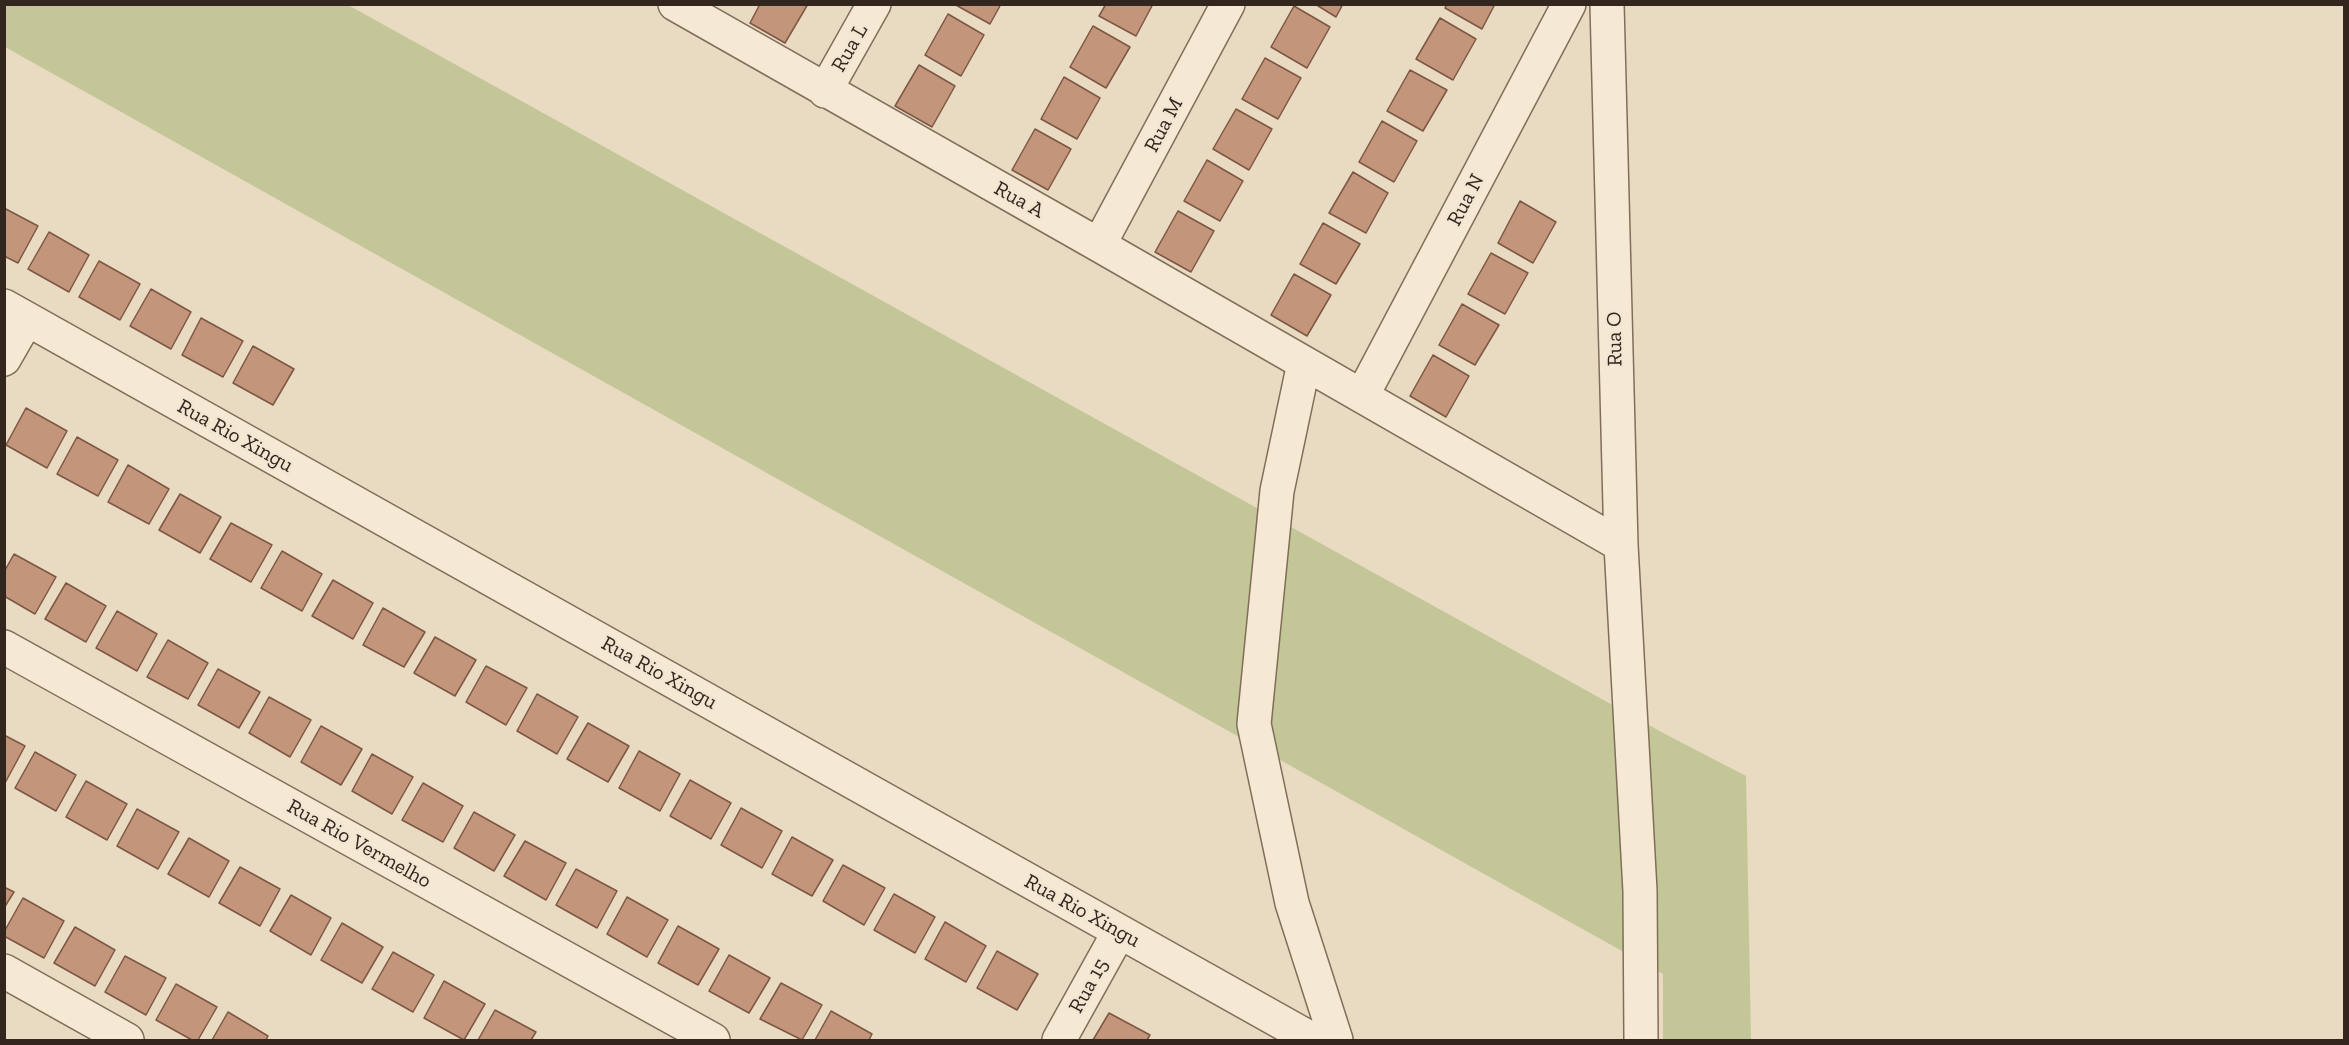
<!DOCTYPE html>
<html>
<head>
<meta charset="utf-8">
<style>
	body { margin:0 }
	#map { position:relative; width:2349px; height:1045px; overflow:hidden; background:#e9dbc2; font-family:"Zilla Slab",serif }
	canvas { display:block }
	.frame { position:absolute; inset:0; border:6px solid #32261e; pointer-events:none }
</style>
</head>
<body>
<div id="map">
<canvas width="2349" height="1045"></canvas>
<div class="frame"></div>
</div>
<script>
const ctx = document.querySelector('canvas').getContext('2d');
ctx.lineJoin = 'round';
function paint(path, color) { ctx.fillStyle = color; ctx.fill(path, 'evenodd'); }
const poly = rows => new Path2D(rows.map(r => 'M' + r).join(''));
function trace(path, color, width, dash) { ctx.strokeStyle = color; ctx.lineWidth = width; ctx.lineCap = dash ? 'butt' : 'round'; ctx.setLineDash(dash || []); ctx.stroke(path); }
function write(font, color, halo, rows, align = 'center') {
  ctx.font = font + ' "Zilla Slab",serif'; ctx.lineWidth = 4.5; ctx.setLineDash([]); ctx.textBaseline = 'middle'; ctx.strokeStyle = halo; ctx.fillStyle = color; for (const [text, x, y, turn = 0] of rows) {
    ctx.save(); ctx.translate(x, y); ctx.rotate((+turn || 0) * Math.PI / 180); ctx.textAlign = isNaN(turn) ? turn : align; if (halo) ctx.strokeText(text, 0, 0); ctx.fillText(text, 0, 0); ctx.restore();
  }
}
paint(poly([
	[5,5,348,5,1665,734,1746,776,1751,1040,1663,1040,1663,974,5,47]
]), '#c3c697');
const building = poly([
	[760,4,808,4,785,43,750,23,760,4],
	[954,4,1001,4,990,24,954,4],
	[1106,4,1153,4,1136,36,1099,16,1106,4],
	[1315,4,1343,4,1336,17,1315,4],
	[1447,4,1495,4,1482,29,1445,8,1447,4],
	[1294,6,1330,27,1307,68,1271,47,1294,6],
	[948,14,984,35,961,76,925,55,948,14],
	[1440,18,1476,39,1453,80,1416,59,1440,18],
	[1093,26,1130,47,1106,88,1070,67,1093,26],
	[1265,58,1301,78,1278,119,1242,99,1265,58],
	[919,65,955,86,932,127,895,106,919,65],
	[1410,70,1447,90,1423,131,1387,111,1410,70],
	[1064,77,1100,98,1077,139,1041,119,1064,77],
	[1236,109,1272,129,1249,170,1213,149,1236,109],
	[1382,121,1417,141,1394,182,1359,162,1382,121],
	[1035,129,1071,149,1048,190,1012,170,1035,129],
	[1207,160,1243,181,1220,221,1184,201,1207,160],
	[1353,172,1388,193,1366,233,1329,213,1353,172],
	[1520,201,1556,222,1533,263,1498,243,1520,201],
	[4,208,38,226,18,263,4,256,4,208],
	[1178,211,1214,231,1191,272,1155,252,1178,211],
	[1323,223,1360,244,1336,284,1300,264,1323,223],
	[49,232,89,255,69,292,28,269,49,232],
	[1491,253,1528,273,1505,314,1468,294,1491,253],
	[99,261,140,284,120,320,79,297,99,261],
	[1294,274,1331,295,1307,336,1271,315,1294,274],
	[151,289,191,312,171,349,130,326,151,289],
	[1462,304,1499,325,1475,365,1439,345,1462,304],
	[201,318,243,341,223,377,182,355,201,318],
	[253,346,294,369,273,405,233,383,253,346],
	[1433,355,1469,376,1446,417,1410,396,1433,355],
	[26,408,67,431,47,468,6,445,26,408],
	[77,437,118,460,98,496,57,474,77,437],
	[128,465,169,489,149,524,108,502,128,465],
	[180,494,221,517,200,553,159,530,180,494],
	[231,523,272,545,251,582,210,559,231,523],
	[282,551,322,574,302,611,261,588,282,551],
	[14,554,56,577,35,614,4,596,4,572,14,554],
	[333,580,373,603,353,639,312,616,333,580],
	[66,583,106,606,86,642,45,619,66,583],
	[383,608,425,632,404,667,363,645,383,608],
	[117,611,157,634,137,671,96,648,117,611],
	[435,637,476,660,455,696,414,673,435,637],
	[168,640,208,663,188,699,147,677,168,640],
	[486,666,527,688,506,725,466,702,486,666],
	[218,669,260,692,239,728,198,705,218,669],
	[537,694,578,717,557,754,517,731,537,694],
	[269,697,311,720,290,757,249,733,269,697],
	[588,723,629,746,608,782,567,759,588,723],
	[321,726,362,749,341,785,301,762,321,726],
	[4,735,25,746,5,783,4,783,4,735],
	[639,751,680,774,660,811,619,788,639,751],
	[35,752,76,775,56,811,15,788,35,752],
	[372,754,413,777,392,814,352,791,372,754],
	[690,780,731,803,711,839,670,816,690,780],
	[86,781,127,804,107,840,66,817,86,781],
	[423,783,463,806,443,842,402,820,423,783],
	[741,808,782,831,762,868,721,845,741,808],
	[137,809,179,832,158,869,117,846,137,809],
	[474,812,515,835,494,871,454,848,474,812],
	[792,837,833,860,812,896,772,874,792,837],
	[189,838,229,861,209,897,168,874,189,838],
	[525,841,566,863,546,900,504,876,525,841],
	[843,865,885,888,864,925,823,901,843,865],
	[240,867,280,889,260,926,219,903,240,867],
	[576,869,617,891,597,928,556,905,576,869],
	[4,887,14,892,4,908,4,887],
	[894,894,935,917,915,953,874,930,894,894],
	[291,895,331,918,311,955,270,931,291,895],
	[627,897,668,920,647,957,607,934,627,897],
	[23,898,64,921,44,958,4,936,4,932,23,898],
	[945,922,986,946,966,982,925,959,945,922],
	[342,923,383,947,362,983,321,960,342,923],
	[678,926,719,949,698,985,658,963,678,926],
	[75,927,115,950,95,986,54,963,75,927],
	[997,951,1038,974,1017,1010,977,988,997,951],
	[393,952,434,975,413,1012,372,989,393,952],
	[729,955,770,978,749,1013,709,991,729,955],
	[125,956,166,978,146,1015,105,992,125,956],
	[444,981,485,1004,464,1040,424,1018,444,981],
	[781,983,822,1005,802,1040,760,1019,781,983],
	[176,984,217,1007,198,1040,192,1040,156,1020,176,984],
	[495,1010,536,1032,531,1040,478,1040,495,1010],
	[831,1011,872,1034,869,1040,815,1040,831,1011],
	[228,1012,268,1036,266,1040,212,1040,228,1012],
	[1109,1013,1150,1035,1147,1040,1093,1040,1109,1013]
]);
paint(building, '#c3957b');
trace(building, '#7d5743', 1.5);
const street = poly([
	[675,4,1099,245,1621,545],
	[1607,4,1621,545,1640,891,1641,1040],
	[825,91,874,4],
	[1099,245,1228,4],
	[4,306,1313,1040],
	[4,359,27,319],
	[1304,363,1277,491,1254,724,1292,903,1336,1040],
	[1362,396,1569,4],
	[4,647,713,1040],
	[4,971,127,1040],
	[1059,1040,1119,932]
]);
trace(street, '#816d5b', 36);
trace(street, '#f5e9d4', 33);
write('21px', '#32261e', '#f1e6d1', [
	["Rua L",850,48,-60],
	["Rua M",1164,125,-62],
	["Rua A",1019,200,29],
	["Rua N",1466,200,-62],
	["Rua O",1615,339,-91],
	["Rua Rio Xingu",235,436,29],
	["Rua Rio Xingu",659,673,29],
	["Rua Rio Vermelho",359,844,29],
	["Rua Rio Xingu",1082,911,29],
	["Rua 15",1089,986,-61]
]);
</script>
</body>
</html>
